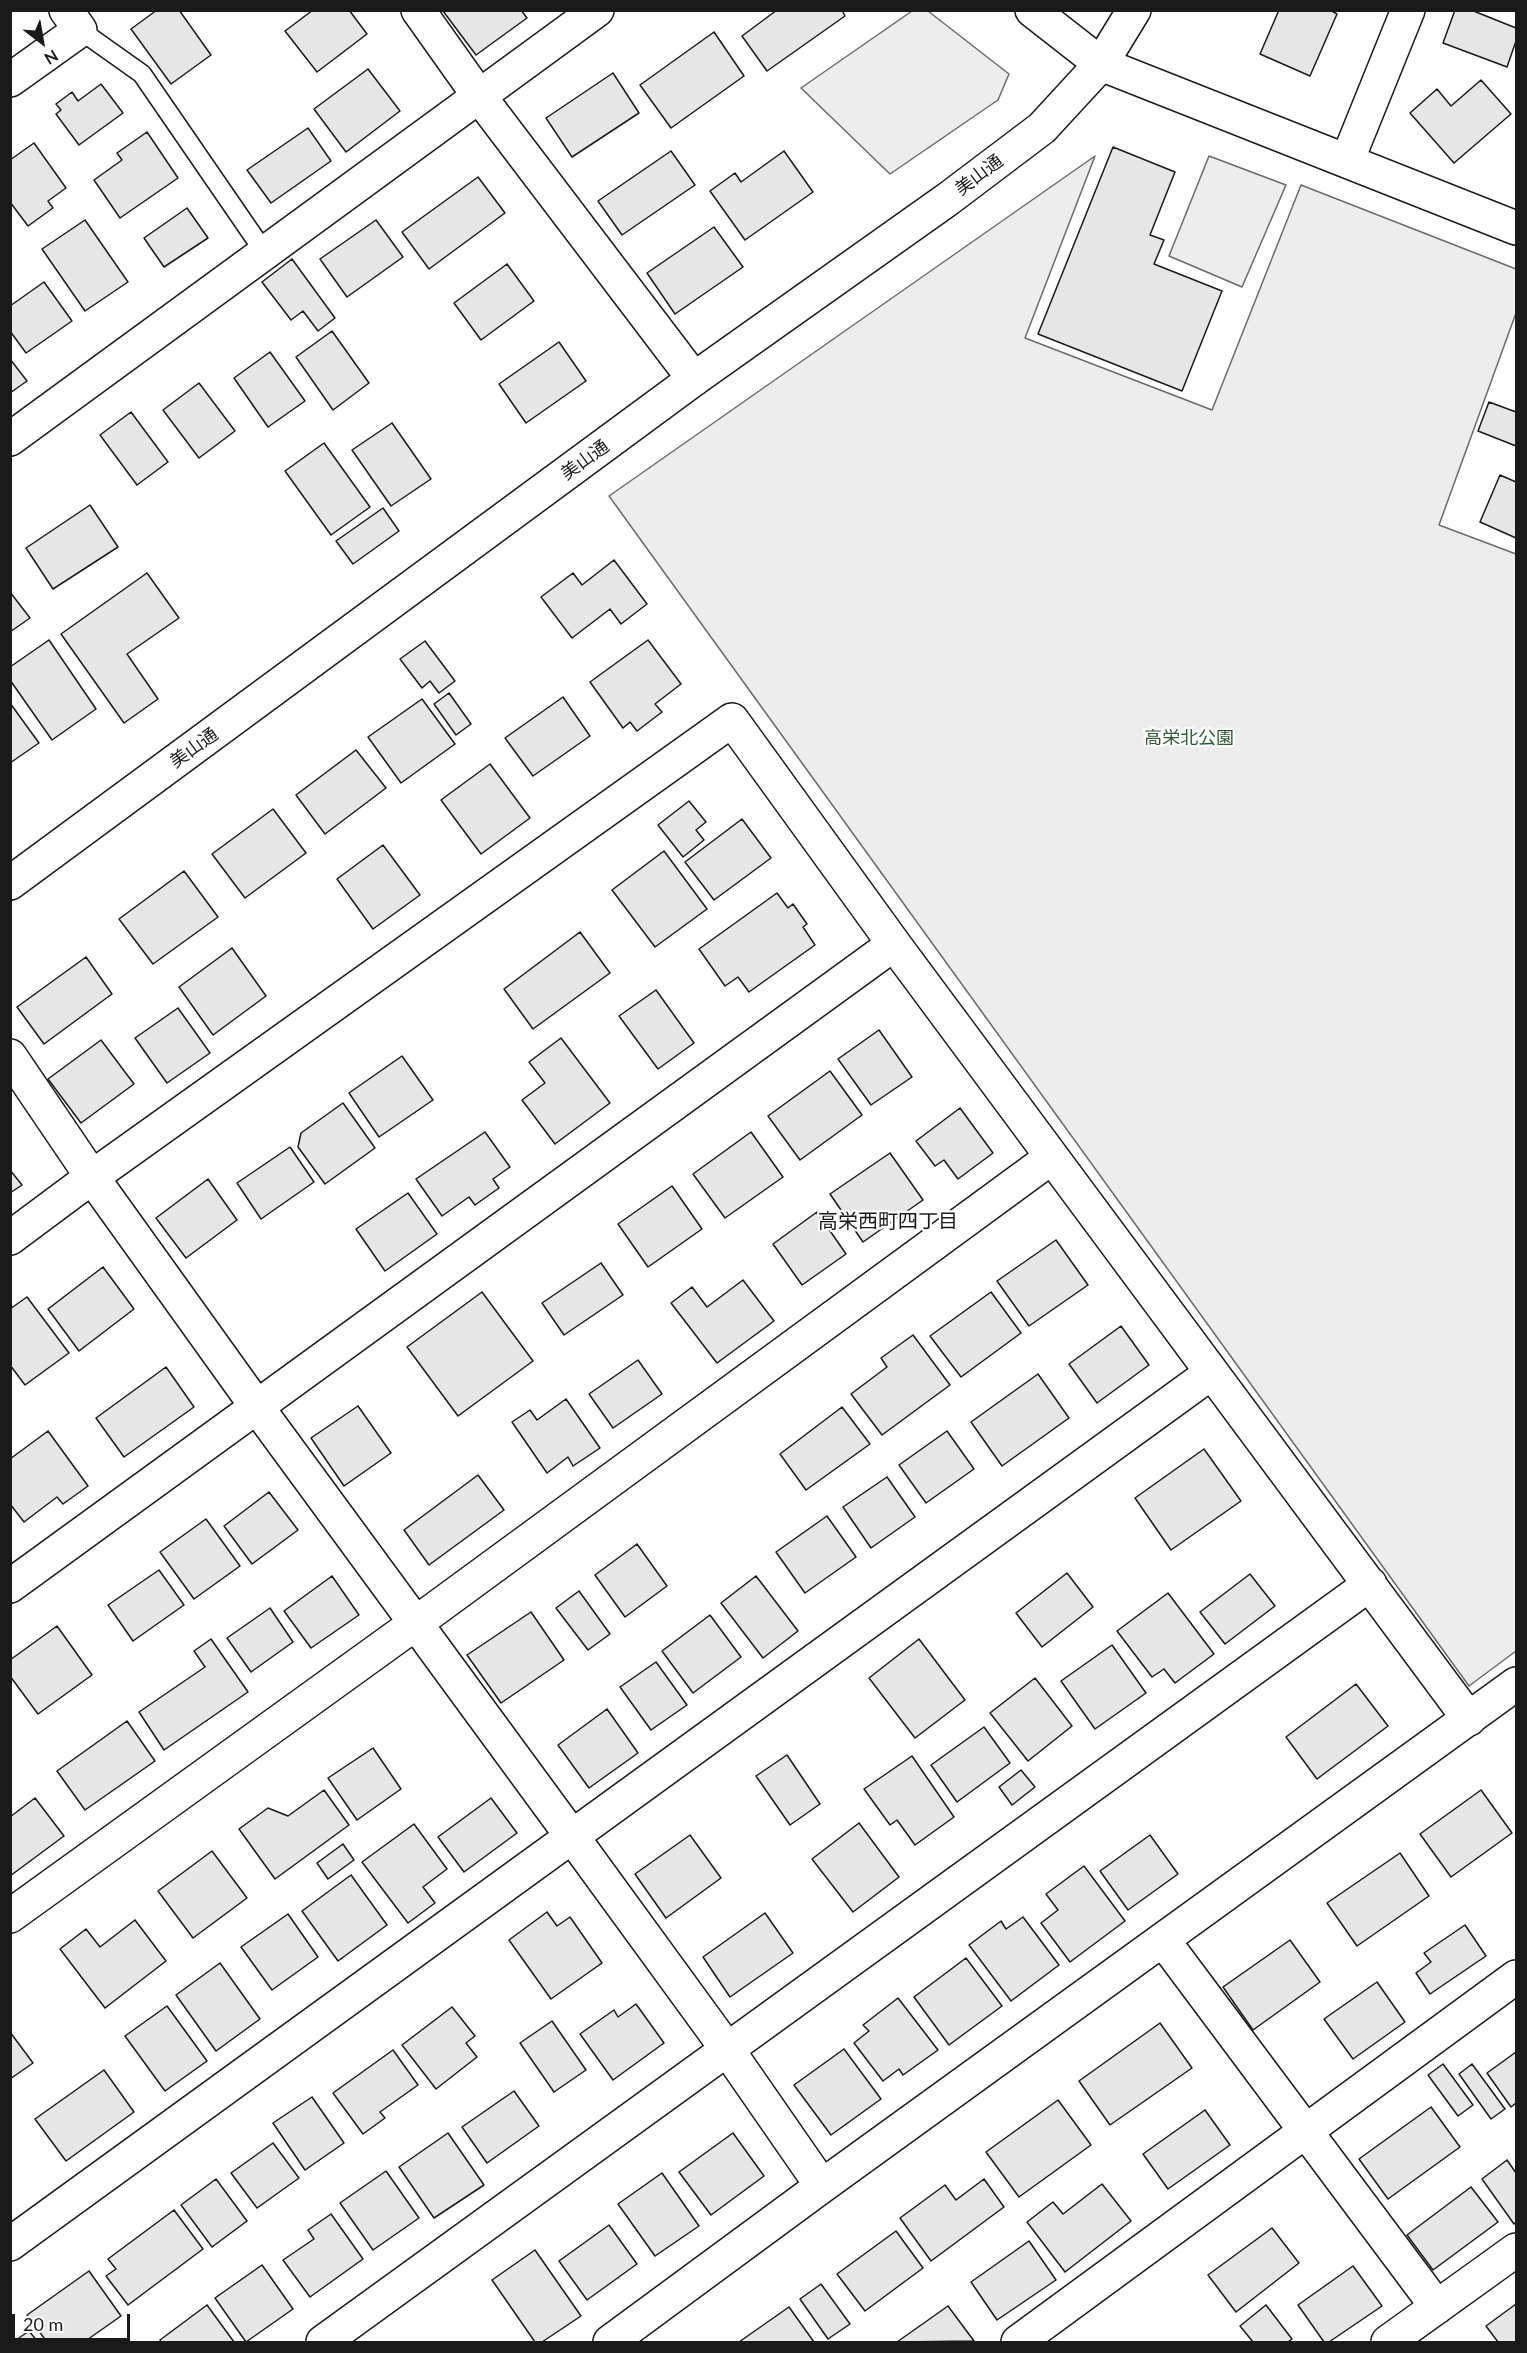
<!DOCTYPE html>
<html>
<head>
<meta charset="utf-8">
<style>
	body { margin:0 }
	#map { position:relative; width:1527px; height:2353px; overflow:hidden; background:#fff; font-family:Lato,sans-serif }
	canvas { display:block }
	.frame { position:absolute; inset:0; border:12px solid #1a1a1a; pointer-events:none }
	.north { position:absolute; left:12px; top:12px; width:60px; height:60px; -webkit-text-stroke:4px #fff; paint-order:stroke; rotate:149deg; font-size:16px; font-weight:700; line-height:24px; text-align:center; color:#1a1a1a }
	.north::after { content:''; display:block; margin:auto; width:21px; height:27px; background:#1a1a1a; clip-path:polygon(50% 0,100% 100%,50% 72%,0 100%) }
	.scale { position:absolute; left:12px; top:2314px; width:118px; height:27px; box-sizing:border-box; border:3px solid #1a1a1a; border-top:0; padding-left:8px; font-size:18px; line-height:21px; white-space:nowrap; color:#1a1a1a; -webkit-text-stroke:4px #fff; paint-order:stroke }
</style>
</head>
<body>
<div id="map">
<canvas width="1527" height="2353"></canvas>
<div class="frame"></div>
<div class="north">N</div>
<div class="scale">20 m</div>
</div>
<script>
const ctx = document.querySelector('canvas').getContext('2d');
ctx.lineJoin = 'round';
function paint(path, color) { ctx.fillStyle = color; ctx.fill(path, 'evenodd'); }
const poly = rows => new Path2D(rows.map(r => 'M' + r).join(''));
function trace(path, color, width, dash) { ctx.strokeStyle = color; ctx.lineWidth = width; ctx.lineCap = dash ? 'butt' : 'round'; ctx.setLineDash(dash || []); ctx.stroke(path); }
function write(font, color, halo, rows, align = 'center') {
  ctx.font = font + ' Lato,"Noto Sans JP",sans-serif'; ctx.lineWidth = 4.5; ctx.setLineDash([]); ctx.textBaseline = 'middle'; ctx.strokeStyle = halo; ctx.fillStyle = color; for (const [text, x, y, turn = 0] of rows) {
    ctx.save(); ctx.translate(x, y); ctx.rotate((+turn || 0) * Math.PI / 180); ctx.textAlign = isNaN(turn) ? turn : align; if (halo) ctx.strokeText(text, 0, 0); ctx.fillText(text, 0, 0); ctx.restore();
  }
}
const built = poly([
	[912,11,928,11,1009,74,998,100,890,174,801,88,912,11],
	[1095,156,1025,338,1212,410,1301,185,1516,269,1516,313,1439,525,1516,554,1516,1651,1469,1686,609,496,1095,156],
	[1209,156,1286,185,1242,287,1169,256,1209,156]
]);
paint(built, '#ededed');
trace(built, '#6a6a6a', 1.5);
const building = poly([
	[157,10,179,10,211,55,171,84,131,29,157,10],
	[313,10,349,10,367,34,317,72,285,31,313,10],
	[521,10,527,18,476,55,443,11,521,10],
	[777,10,842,10,845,16,767,71,742,36,777,10],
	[1279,10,1330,10,1337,14,1310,76,1260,54,1279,10],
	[1455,10,1471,10,1516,28,1516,41,1507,67,1443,43,1455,10],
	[714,32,744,76,671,128,640,85,714,32],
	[368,69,400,111,346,152,314,109,368,69],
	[613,73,639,113,572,157,546,118,613,73],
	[1481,80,1511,114,1454,163,1410,113,1437,89,1451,106,1481,80],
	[101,84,123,113,79,145,56,114,61,110,56,104,72,92,78,101,101,84],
	[308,128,331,161,271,203,247,170,308,128],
	[147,132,178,178,120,218,94,180,122,160,117,153,147,132],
	[34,143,66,188,48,201,53,208,28,226,10,202,10,160,34,143],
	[1113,147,1175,172,1150,235,1164,240,1154,264,1222,291,1182,391,1038,334,1113,147],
	[671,151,695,185,622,235,598,201,671,151],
	[784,151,813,192,745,240,710,191,735,173,741,182,784,151],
	[478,177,505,213,429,269,402,232,478,177],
	[187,208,208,238,164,267,144,238,187,208],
	[85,220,128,282,85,311,42,249,85,220],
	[376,220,403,257,347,297,320,259,376,220],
	[714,227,743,267,675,314,647,273,714,227],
	[292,259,335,318,318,331,303,311,291,320,262,282,292,259],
	[507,264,534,301,481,340,454,303,507,264],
	[44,282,72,321,26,353,10,331,10,306,44,282],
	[332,331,369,383,333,410,296,357,332,331],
	[559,342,586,381,526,423,499,384,559,342],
	[270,352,305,401,268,427,234,378,270,352],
	[10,359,27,381,10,393,10,359],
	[199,383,235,431,199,458,163,410,199,383],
	[1489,402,1516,412,1516,446,1478,431,1489,402],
	[131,412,168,462,137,485,100,435,131,412],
	[392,423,431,479,391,506,352,450,392,423],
	[324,443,370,507,331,535,285,471,324,443],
	[1500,475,1516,482,1516,538,1480,522,1500,475],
	[90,505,118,547,53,589,26,548,90,505],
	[383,508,399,531,353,564,336,541,383,508],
	[614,560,647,604,621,624,610,609,572,638,541,597,573,573,582,585,614,560],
	[147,573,179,618,127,654,158,699,124,723,61,634,147,573],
	[10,592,30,618,10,632,10,592],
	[49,640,96,709,52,740,10,680,10,667,49,640],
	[648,640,681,684,655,704,662,712,637,731,630,722,623,728,590,682,648,640],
	[425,641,455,681,439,693,430,681,422,688,400,659,425,641],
	[449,693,471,724,456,735,434,704,449,693],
	[563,697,590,736,533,776,505,738,563,697],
	[422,699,455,744,401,783,368,737,422,699],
	[10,703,39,743,10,763,10,703],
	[356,750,386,788,325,834,296,795,356,750],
	[490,764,530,818,481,854,441,800,490,764],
	[689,801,706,822,696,830,704,840,683,857,658,825,689,801],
	[273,809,306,853,245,898,212,854,273,809],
	[742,819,771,858,714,900,685,862,742,819],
	[383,845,420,895,373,929,337,879,383,845],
	[664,851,707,909,655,947,612,890,664,851],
	[184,871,218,917,153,964,119,919,184,871],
	[777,893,788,908,793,904,807,924,803,927,815,945,749,992,738,977,725,986,699,949,777,893],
	[580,932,610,973,533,1029,504,989,580,932],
	[232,948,266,996,213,1035,179,987,232,948],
	[86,957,112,994,44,1044,17,1007,86,957],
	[656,990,694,1043,658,1069,619,1016,656,990],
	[178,1008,210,1053,167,1083,135,1038,178,1008],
	[879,1030,912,1077,871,1105,838,1059,879,1030],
	[561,1038,610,1103,555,1144,522,1100,545,1083,529,1062,561,1038],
	[101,1040,134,1084,81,1123,48,1079,101,1040],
	[402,1056,433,1100,379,1137,349,1093,402,1056],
	[830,1071,862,1115,800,1160,768,1116,830,1071],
	[343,1103,375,1148,325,1184,298,1147,301,1133,343,1103],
	[960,1108,993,1153,958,1179,944,1160,935,1166,916,1141,960,1108],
	[485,1132,510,1167,493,1179,499,1188,475,1205,469,1197,442,1216,416,1179,485,1132],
	[751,1132,783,1177,725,1218,693,1174,751,1132],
	[290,1147,314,1182,261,1219,237,1183,290,1147],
	[890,1153,923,1200,863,1242,830,1194,890,1153],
	[10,1170,22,1185,10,1193,10,1170],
	[208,1179,237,1220,186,1258,156,1218,208,1179],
	[672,1186,702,1229,648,1267,618,1224,672,1186],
	[408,1193,437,1234,385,1271,356,1229,408,1193],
	[817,1212,846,1254,802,1285,773,1244,817,1212],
	[1056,1240,1088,1285,1029,1326,997,1281,1056,1240],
	[601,1263,623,1295,564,1335,542,1303,601,1263],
	[103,1267,134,1309,79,1351,48,1309,103,1267],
	[743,1280,774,1321,717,1363,671,1303,692,1287,707,1307,743,1280],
	[482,1292,533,1361,458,1416,407,1347,482,1292],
	[991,1292,1021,1333,961,1377,930,1336,991,1292],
	[27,1297,69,1353,25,1385,10,1365,10,1309,27,1297],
	[1121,1326,1149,1365,1097,1403,1069,1364,1121,1326],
	[913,1335,950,1385,882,1435,851,1394,887,1367,881,1358,913,1335],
	[638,1360,662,1394,613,1428,589,1394,638,1360],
	[166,1367,194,1407,124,1457,96,1418,166,1367],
	[1038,1374,1069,1418,1002,1466,971,1422,1038,1374],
	[566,1399,600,1448,573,1466,568,1457,547,1473,512,1422,530,1410,537,1420,566,1399],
	[358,1406,391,1453,344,1486,311,1438,358,1406],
	[842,1407,870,1444,806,1490,780,1454,842,1407],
	[48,1431,88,1486,63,1504,57,1497,24,1522,10,1504,10,1459,48,1431],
	[947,1431,974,1469,926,1503,899,1465,947,1431],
	[1204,1449,1241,1501,1171,1550,1135,1498,1204,1449],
	[478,1475,504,1510,429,1565,404,1530,478,1475],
	[887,1477,915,1517,871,1548,843,1507,887,1477],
	[269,1492,298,1530,252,1564,224,1526,269,1492],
	[827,1516,856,1557,805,1593,776,1552,827,1516],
	[206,1519,240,1566,194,1599,160,1552,206,1519],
	[637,1544,667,1586,625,1617,595,1575,637,1544],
	[159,1570,184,1605,133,1641,108,1605,159,1570],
	[1067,1573,1093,1607,1042,1647,1016,1613,1067,1573],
	[1250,1574,1275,1606,1225,1644,1200,1612,1250,1574],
	[332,1576,359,1615,311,1648,284,1611,332,1576],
	[756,1576,798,1631,763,1658,721,1603,756,1576],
	[579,1591,610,1634,588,1650,556,1608,579,1591],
	[1168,1593,1214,1654,1175,1683,1164,1669,1152,1677,1117,1631,1168,1593],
	[270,1608,293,1642,251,1672,227,1638,270,1608],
	[531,1612,564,1660,501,1703,467,1655,531,1612],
	[710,1615,741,1657,693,1693,662,1651,710,1615],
	[57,1626,92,1675,38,1714,10,1676,10,1660,57,1626],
	[211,1639,248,1692,164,1750,139,1712,205,1667,194,1651,211,1639],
	[919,1639,965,1700,915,1738,869,1678,919,1639],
	[1112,1645,1146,1693,1095,1729,1061,1681,1112,1645],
	[656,1662,687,1705,651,1730,620,1687,656,1662],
	[1035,1678,1072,1726,1028,1761,990,1713,1035,1678],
	[1356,1684,1388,1726,1317,1779,1286,1737,1356,1684],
	[607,1709,638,1753,589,1788,558,1745,607,1709],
	[127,1721,155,1761,85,1810,57,1771,127,1721],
	[984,1727,1010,1763,957,1802,931,1765,984,1727],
	[373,1748,401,1789,357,1820,328,1778,373,1748],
	[787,1755,820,1804,790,1825,756,1776,787,1755],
	[912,1756,954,1817,915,1845,897,1820,890,1825,864,1789,912,1756],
	[1021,1770,1035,1787,1012,1805,999,1787,1021,1770],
	[324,1790,349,1825,275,1879,239,1829,268,1808,288,1816,324,1790],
	[1481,1790,1512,1833,1451,1877,1420,1834,1481,1790],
	[35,1798,64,1836,10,1876,10,1817,35,1798],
	[491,1798,517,1833,464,1872,438,1837,491,1798],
	[859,1823,899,1877,853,1912,812,1859,859,1823],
	[414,1824,447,1869,423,1887,435,1903,408,1923,362,1862,414,1824],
	[690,1835,721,1878,666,1918,635,1874,690,1835],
	[1150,1835,1178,1874,1128,1910,1100,1871,1150,1835],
	[343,1844,354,1860,328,1879,317,1863,343,1844],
	[212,1851,247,1898,193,1938,158,1891,212,1851],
	[1400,1853,1429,1896,1357,1946,1327,1903,1400,1853],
	[1084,1866,1125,1921,1070,1962,1041,1923,1058,1910,1046,1894,1084,1866],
	[351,1875,387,1925,338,1961,302,1911,351,1875],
	[547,1912,557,1926,570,1917,602,1963,551,1999,509,1940,547,1912],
	[765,1913,793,1953,730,1997,703,1957,765,1913],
	[288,1914,318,1957,272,1990,241,1947,288,1914],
	[1023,1917,1059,1965,1011,2001,969,1945,1001,1921,1006,1929,1023,1917],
	[135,1920,166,1961,105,2008,60,1949,86,1929,100,1947,135,1920],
	[1465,1925,1486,1956,1430,1994,1416,1973,1431,1962,1424,1953,1465,1925],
	[1290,1940,1320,1982,1253,2030,1223,1987,1290,1940],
	[966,1958,1002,2006,949,2045,914,1997,966,1958],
	[220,1963,260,2019,216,2051,176,1995,220,1963],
	[1377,1982,1405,2022,1353,2059,1324,2019,1377,1982],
	[898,1998,938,2050,903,2075,899,2069,883,2081,854,2043,869,2031,863,2025,898,1998],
	[636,2004,664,2043,613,2080,580,2034,614,2010,618,2017,636,2004],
	[167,2006,207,2061,165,2091,125,2036,167,2006],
	[452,2007,475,2036,466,2043,477,2057,436,2089,402,2045,452,2007],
	[552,2021,586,2070,554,2092,520,2043,552,2021],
	[1160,2023,1192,2068,1110,2125,1079,2081,1160,2023],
	[10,2032,33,2063,10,2079,10,2032],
	[844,2049,881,2099,831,2135,794,2085,844,2049],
	[393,2050,418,2085,380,2112,385,2118,363,2134,333,2093,393,2050],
	[1516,2052,1516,2103,1511,2107,1487,2073,1516,2052],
	[1443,2064,1473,2105,1458,2116,1428,2075,1443,2064],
	[1472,2064,1505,2109,1491,2119,1459,2074,1472,2064],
	[104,2070,134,2112,66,2161,35,2119,104,2070],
	[514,2091,539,2126,487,2163,462,2127,514,2091],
	[312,2097,344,2143,305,2170,273,2123,312,2097],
	[1058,2100,1091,2145,1019,2197,986,2152,1058,2100],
	[1431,2107,1460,2147,1388,2199,1359,2159,1431,2107],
	[1205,2110,1230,2145,1168,2189,1143,2154,1205,2110],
	[448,2133,484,2185,434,2218,399,2167,448,2133],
	[733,2133,764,2176,711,2215,679,2172,733,2133],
	[273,2143,299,2178,257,2208,231,2173,273,2143],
	[1507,2160,1516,2173,1516,2222,1514,2224,1482,2179,1507,2160],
	[386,2171,419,2218,373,2250,340,2203,386,2171],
	[662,2173,699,2226,655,2256,618,2204,662,2173],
	[216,2179,247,2221,212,2247,181,2205,216,2179],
	[984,2179,1004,2207,931,2261,900,2218,945,2185,956,2200,984,2179],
	[1102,2184,1131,2221,1065,2272,1027,2222,1053,2202,1063,2214,1102,2184],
	[1471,2187,1498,2222,1433,2270,1407,2235,1471,2187],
	[174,2210,203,2249,128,2305,106,2276,116,2269,108,2259,174,2210],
	[331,2214,363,2259,310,2297,283,2260,314,2239,308,2230,331,2214],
	[609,2225,637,2264,587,2300,559,2261,609,2225],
	[1272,2228,1299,2263,1236,2312,1208,2275,1272,2228],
	[896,2231,923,2268,865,2311,837,2274,896,2231],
	[1029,2241,1056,2280,997,2320,971,2282,1029,2241],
	[535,2250,581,2316,542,2342,535,2342,492,2280,535,2250],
	[262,2265,293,2309,246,2342,215,2298,262,2265],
	[1353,2266,1382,2306,1329,2342,1324,2342,1298,2305,1353,2266],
	[89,2271,121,2316,84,2342,47,2342,27,2315,89,2271],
	[821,2284,850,2324,828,2339,800,2299,821,2284],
	[1516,2304,1516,2342,1498,2342,1486,2326,1516,2304],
	[207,2305,234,2342,161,2342,160,2340,207,2305],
	[1266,2305,1292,2339,1288,2342,1253,2342,1240,2326,1266,2305],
	[948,2306,974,2341,897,2342,948,2306],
	[789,2307,814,2342,739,2342,789,2307],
	[29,2331,38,2342,13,2342,29,2331]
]);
paint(building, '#e6e6e6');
trace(building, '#1a1a1a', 1.5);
const service = poly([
	[80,30,142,74,265,253]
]);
const minor = poly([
	[418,10,479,96,694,379],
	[1032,10,1101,64,1516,228],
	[10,80,80,30,66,10],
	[1347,161,1408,10],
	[10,439,597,10],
	[10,1056,92,1177,257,1407,571,1835,727,2049,822,2186],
	[10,1238,92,1177,732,720,894,944,1469,1719],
	[10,1586,894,944],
	[10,1916,416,1623,1052,1157],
	[1163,1940,1437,2307],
	[10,2244,1211,1373],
	[323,2342,1370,1584],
	[610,2342,822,2186,1516,1684],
	[1018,2342,1516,1977],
	[1388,2342,1516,2250]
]);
const tertiary = poly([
	[10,883,694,379,948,199,1042,128,1101,64,1134,10]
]);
trace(service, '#1a1a1a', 21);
trace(minor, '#1a1a1a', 36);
trace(tertiary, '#1a1a1a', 36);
trace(service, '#fff', 18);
trace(minor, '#fff', 33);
trace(tertiary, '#fff', 33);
write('18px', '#1a1a1a', '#fff', [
	["美山通",979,175,-37],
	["美山通",585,460,-36],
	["美山通",194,748,-36]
]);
write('18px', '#2b5a34', '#fff', [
	["高栄北公園",1189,738]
]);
write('20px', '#1a1a1a', '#fff', [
	["高栄西町四丁目",888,1222]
]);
</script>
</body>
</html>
